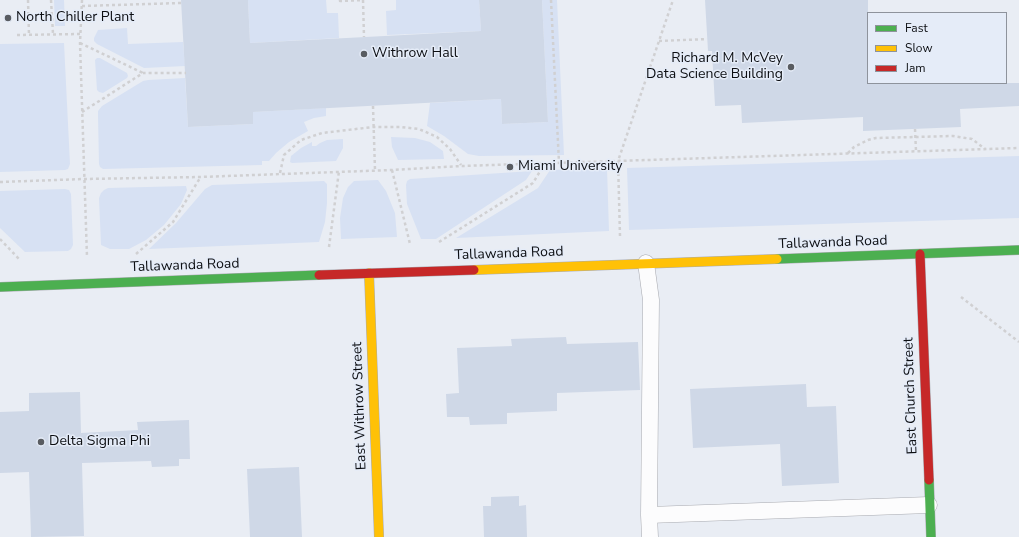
<!DOCTYPE html>
<html>
<head>
<meta charset="utf-8">
<style>
	body { margin:0 }
	#map { position:relative; width:1019px; height:537px; overflow:hidden; background:#e9edf4; font-family:"Nunito Sans",sans-serif }
	canvas { display:block }
	.legend { position:absolute; left:867px; top:12px; width:140px; height:72px; box-sizing:border-box; background:#e5ecf8; border:1px solid #8e939c; margin:0; padding:5px 7px; list-style:none; font-size:12px; color:#0c0e12 }
	.legend li { display:flex; align-items:center; gap:8px; height:20px }
	.legend b { width:20px; border:1px solid #8e939c }
</style>
</head>
<body>
<div id="map">
<canvas width="1019" height="537"></canvas>
<ul class="legend">
<li><b style="height:5px;background:#4caf50"></b>Fast</li>
<li><b style="height:5px;background:#ffc107"></b>Slow</li>
<li><b style="height:5px;background:#c62828"></b>Jam</li>
</ul>
</div>
<script>
const ctx = document.querySelector('canvas').getContext('2d');
ctx.lineJoin = 'round';
function paint(path, color) { ctx.fillStyle = color; ctx.fill(path, 'evenodd'); }
const poly = rows => new Path2D(rows.map(r => 'M' + r).join(''));
function trace(path, color, width, dash) { ctx.strokeStyle = color; ctx.lineWidth = width; ctx.lineCap = dash ? 'butt' : 'round'; ctx.setLineDash(dash || []); ctx.stroke(path); }
function write(font, color, halo, rows, align = 'center') {
  ctx.font = font + ' "Nunito Sans",sans-serif'; ctx.lineWidth = 3; ctx.setLineDash([]); ctx.textBaseline = 'middle'; ctx.strokeStyle = halo; ctx.fillStyle = color; for (const [text, x, y, turn = 0] of rows) {
    ctx.save(); ctx.translate(x, y); ctx.rotate((+turn || 0) * Math.PI / 180); ctx.textAlign = isNaN(turn) ? turn : align; if (halo) ctx.strokeText(text, 0, 0); ctx.fillText(text, 0, 0); ctx.restore();
  }
}
paint(poly([
	[54,0,64,0,65,26,55,26],
	[248,0,326,0,327,13,338,13,339,38,250,43],
	[396,0,479,0,481,31,387,35,386,11,396,10],
	[542,0,557,0,564,155,479,156,468,154,444,136,427,126,430,103,501,99,502,124,548,122],
	[127,28,128,44,183,42,185,66,144,68,97,44,94,41,94,38,98,30],
	[64,43,70,164,68,169,65,170,0,172,0,44],
	[97,58,100,58,127,73,128,76,127,78,103,93,99,92,97,90,95,60],
	[185,78,188,127,253,124,253,112,326,108,326,116,314,118,304,122,308,131,289,142,276,153,269,161,262,161,262,165,103,169,100,167,99,164,98,116,98,111,102,106,143,81,148,80],
	[391,137,415,138,430,142,443,151,444,159,398,160,392,147],
	[343,139,343,148,336,161,292,163,290,162,291,156,301,148,312,142,312,146,316,146,320,143,327,140],
	[1019,156,1019,218,629,230,627,168],
	[607,168,609,231,456,238,538,188,550,170],
	[532,171,526,180,436,239,421,239,407,204,406,185,407,181,410,179],
	[378,180,386,191,395,213,397,237,341,239,340,218,343,198,348,187,354,181],
	[324,181,327,184,327,203,325,222,319,242,149,249,176,223,205,189,212,185],
	[186,186,187,190,181,204,164,225,146,240,129,249,110,249,101,245,99,198,101,193,104,190,108,188],
	[65,189,69,190,71,194,73,245,71,249,68,251,25,252,0,228,0,191]
]), '#d7e1f3');
paint(poly([
	[181,0,248,0,250,43,481,31,479,0,542,0,548,122,502,124,501,99,253,112,253,124,188,127],
	[705,0,868,0,868,83,1019,83,1019,106,960,109,961,127,863,131,863,117,742,123,741,105,715,106,712,51,708,51],
	[566,337,567,344,638,342,640,390,557,393,557,411,507,413,507,424,470,425,469,417,447,417,446,394,459,393,457,348,512,346,511,339],
	[806,384,807,407,836,406,839,483,782,486,780,444,693,448,690,389],
	[80,392,81,433,138,430,137,422,189,420,190,459,179,459,179,466,152,467,151,461,82,463,84,536,31,537,29,472,0,473,0,412,29,411,29,393],
	[299,467,302,537,250,537,247,469],
	[519,496,519,506,526,505,527,537,484,537,483,506,491,506,491,497]
]), '#cfd8e7');
const lane = poly([
	[646,263,651,300,649,515,650,537],
	[649,515,929,505]
]);
const fast = poly([
	[777,259,1019,250],
	[0,287,319,275],
	[929,480,931,537]
]);
const slow = poly([
	[474,270,777,259],
	[369,273,379,537]
]);
const jam = poly([
	[920,254,929,480],
	[319,275,474,270]
]);
trace(lane, '#a8aab0', 17);
trace(fast, '#a8aab0', 10);
trace(slow, '#a8aab0', 10);
trace(jam, '#a8aab0', 10);
trace(poly([
	[28,0,29,35],
	[51,0,53,34],
	[82,0,80,43,87,257],
	[340,0,340,1,364,0],
	[363,0,364,37],
	[551,0,559,163],
	[82,6,181,3],
	[17,35,81,34],
	[659,41,707,39],
	[80,43,143,73],
	[373,106,375,170],
	[82,112,143,73,186,73],
	[915,129,916,151],
	[848,153,854,147,868,140,876,138,953,136,972,139,985,149],
	[392,170,410,244],
	[280,173,284,155,301,140,322,133,373,127,401,127,419,129,437,137,450,149,461,165],
	[0,182,84,179,200,177,392,170,461,166,1019,148],
	[620,236,618,161,673,0],
	[0,239,19,259],
	[439,242,533,183,545,163],
	[329,247,339,171],
	[136,254,173,222,200,178],
	[961,297,1019,342]
]), '#d0d0d2', 2.5, [3, 3]);
trace(lane, '#fcfcfd', 16);
trace(fast, '#4caf50', 9);
trace(slow, '#ffc107', 9);
trace(jam, '#c62828', 9);
for (const [x, y, r, color] of [
	[8,18,4,"#595c61"],
	[364,54,4,"#595c61"],
	[791,67,4,"#595c61"],
	[510,167,4,"#595c61"],
	[41,442,4,"#595c61"]
]) { const dot = new Path2D(); dot.arc(x, y, r, 0, 2 * Math.PI); ctx.fillStyle = color; ctx.fill(dot); trace(dot, '#e5ecf8', 1.5); }
write('14px', '#0c0e12', '#e5ecf8', [
	["North Chiller Plant",16,18],
	["Withrow Hall",372,54],
	["Richard M. McVey",783,59,"right"],
	["Data Science Building",783,75,"right"],
	["Miami University",518,167],
	["Delta Sigma Phi",49,442]
], 'left');
write('14px', '#0c0e12', '#e5ecf8', [
	["Tallawanda Road",833,243,-2],
	["Tallawanda Road",509,254,-2],
	["Tallawanda Road",185,266,-2],
	["East Church Street",911,396,-92],
	["East Withrow Street",360,406,-92]
]);
</script>
</body>
</html>
